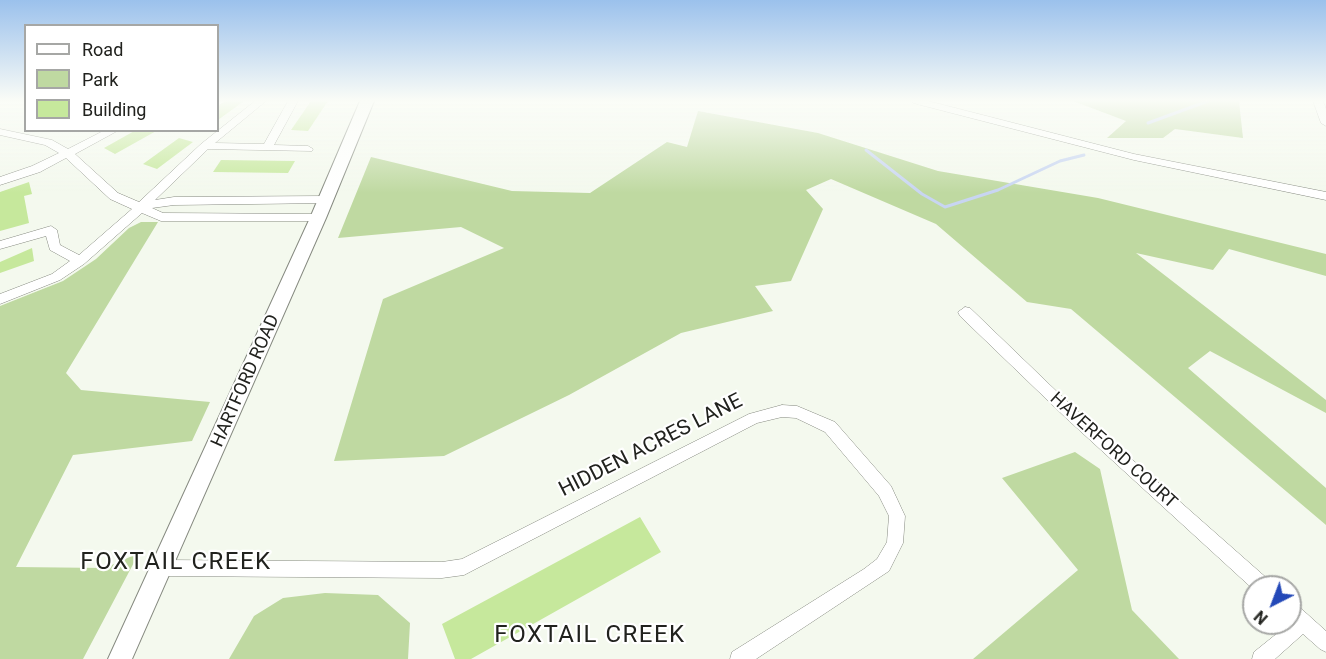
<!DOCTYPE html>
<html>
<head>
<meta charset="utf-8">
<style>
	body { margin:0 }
	#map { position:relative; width:1326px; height:659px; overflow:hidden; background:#f4f9ee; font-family:Roboto,sans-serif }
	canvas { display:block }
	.legend { position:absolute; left:24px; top:24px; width:195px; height:108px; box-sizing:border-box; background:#fff; border:2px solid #a6a7a5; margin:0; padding:8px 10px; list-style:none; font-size:18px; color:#21221e }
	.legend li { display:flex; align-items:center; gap:12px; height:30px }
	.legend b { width:30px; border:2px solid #a6a7a5 }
	.north { position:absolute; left:1242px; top:575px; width:60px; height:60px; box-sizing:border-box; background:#fff; border:2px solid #a6a7a5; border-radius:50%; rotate:222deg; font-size:16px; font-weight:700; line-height:24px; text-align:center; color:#21221e }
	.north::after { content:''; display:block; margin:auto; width:21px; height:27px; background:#2449b8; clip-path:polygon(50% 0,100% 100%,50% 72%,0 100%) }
</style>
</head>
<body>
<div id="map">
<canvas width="1326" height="659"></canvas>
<ul class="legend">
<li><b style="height:8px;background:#fff"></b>Road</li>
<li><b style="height:16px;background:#bfd9a1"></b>Park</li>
<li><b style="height:16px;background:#c6e89c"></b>Building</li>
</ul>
<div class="north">N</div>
</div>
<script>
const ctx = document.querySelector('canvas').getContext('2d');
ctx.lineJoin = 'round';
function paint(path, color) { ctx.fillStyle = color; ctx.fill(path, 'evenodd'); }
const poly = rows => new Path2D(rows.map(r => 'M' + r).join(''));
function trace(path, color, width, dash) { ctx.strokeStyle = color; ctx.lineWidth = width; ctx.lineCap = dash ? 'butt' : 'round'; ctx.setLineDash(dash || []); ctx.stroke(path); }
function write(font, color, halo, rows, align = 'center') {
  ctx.font = font + ' Roboto,sans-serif'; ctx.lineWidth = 4.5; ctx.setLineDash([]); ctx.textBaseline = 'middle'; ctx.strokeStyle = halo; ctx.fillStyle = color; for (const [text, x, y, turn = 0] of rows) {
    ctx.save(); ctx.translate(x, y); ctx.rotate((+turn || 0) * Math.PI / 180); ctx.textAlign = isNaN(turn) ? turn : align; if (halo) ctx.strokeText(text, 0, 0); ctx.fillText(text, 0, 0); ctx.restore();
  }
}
paint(poly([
	[1073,101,1239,101,1243,138,1175,129,1163,138,1107,138,1126,121],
	[698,111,818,133,938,171,1098,198,1326,254,1326,276,1229,249,1213,270,1136,253,1326,400,1326,413,1210,351,1188,368,1326,488,1326,525,1071,309,1027,302,936,224,831,179,806,190,823,209,791,281,755,286,773,311,681,333,569,395,444,456,334,461,383,299,504,248,461,227,338,238,371,157,512,191,590,193,667,142,687,147],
	[141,222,158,222,66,373,81,390,210,402,192,441,73,455,16,567,105,568,139,553,83,659,0,659,0,306,63,281,96,259,129,228],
	[1075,452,1100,469,1132,610,1179,659,973,659,1078,570,1002,478],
	[325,593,378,595,410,623,408,659,229,659,254,616,283,598]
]), '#bfd9a1');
trace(poly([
	[1148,123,1208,101],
	[866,150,922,194,945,207,998,190,1060,161,1084,155]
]), '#c8d5f2', 3);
paint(poly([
	[225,101,244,101,218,120,218,106],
	[311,101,328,101,308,131,291,130],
	[136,130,158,130,115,154,104,148],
	[179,138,193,142,157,169,143,164],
	[221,160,295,161,288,173,213,172],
	[29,182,32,194,24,196,29,223,0,231,0,192],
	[32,248,34,261,0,273,0,262],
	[640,517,661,552,471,659,455,659,442,624]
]), '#c6e89c');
const minor = poly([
	[255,101,266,101,215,143,264,144,288,101,298,101,274,145,308,146,313,149,312,151,208,149,155,200,174,197,326,196,330,197,332,200,330,203,174,205,152,208,163,213,318,214,324,218,322,221,161,221,142,213,84,264,60,280,0,304,0,294,52,274,70,261,50,250,46,236,0,249,0,241,51,226,57,230,60,245,79,255,132,209,110,199,66,158,40,172,0,185,0,177,32,166,59,153,45,145,0,135,0,129,52,140,68,149,105,130,119,130,75,154,118,193,139,202,201,144,255,101],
	[912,101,928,101,1134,154,1326,192,1326,200,1134,160,913,103,912,101],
	[1313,101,1323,101,1326,109,1326,126,1321,123,1313,101],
	[965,307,970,308,1076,410,1270,581,1273,587,1254,587,1254,590,1066,418,960,316,958,312,965,307],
	[782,405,797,406,835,422,891,486,905,516,903,543,889,571,756,659,730,659,732,652,864,569,877,559,887,542,889,516,879,496,825,432,796,418,782,417,757,423,464,575,442,578,163,576,157,574,154,568,157,562,163,560,442,562,462,559,749,414,782,405],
	[1290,601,1296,604,1326,631,1326,652,1320,649,1303,634,1275,659,1252,659,1254,652,1290,623,1290,601]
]);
const secondary = poly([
	[360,101,374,101,326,218,132,659,108,659,310,218,360,101]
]);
trace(minor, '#868a80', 1);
trace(secondary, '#868a80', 2);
paint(minor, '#fff');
paint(secondary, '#fff');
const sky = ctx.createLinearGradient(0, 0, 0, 193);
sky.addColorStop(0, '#9bc1ec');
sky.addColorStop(0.52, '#fafcf7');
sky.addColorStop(1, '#fafcf700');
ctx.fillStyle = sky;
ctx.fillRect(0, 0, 1326, 193);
write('18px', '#21221e', '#fff', [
	["HARTFORD ROAD",246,381,-66],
	["HAVERFORD COURT",1113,451,42]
]);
write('21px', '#21221e', '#fff', [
	["HIDDEN ACRES LANE",651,446,-27]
]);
ctx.letterSpacing = '1.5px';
write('24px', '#21221e', '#fff', [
	["FOXTAIL CREEK",176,563],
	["FOXTAIL CREEK",590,636]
]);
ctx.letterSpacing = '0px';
</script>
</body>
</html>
